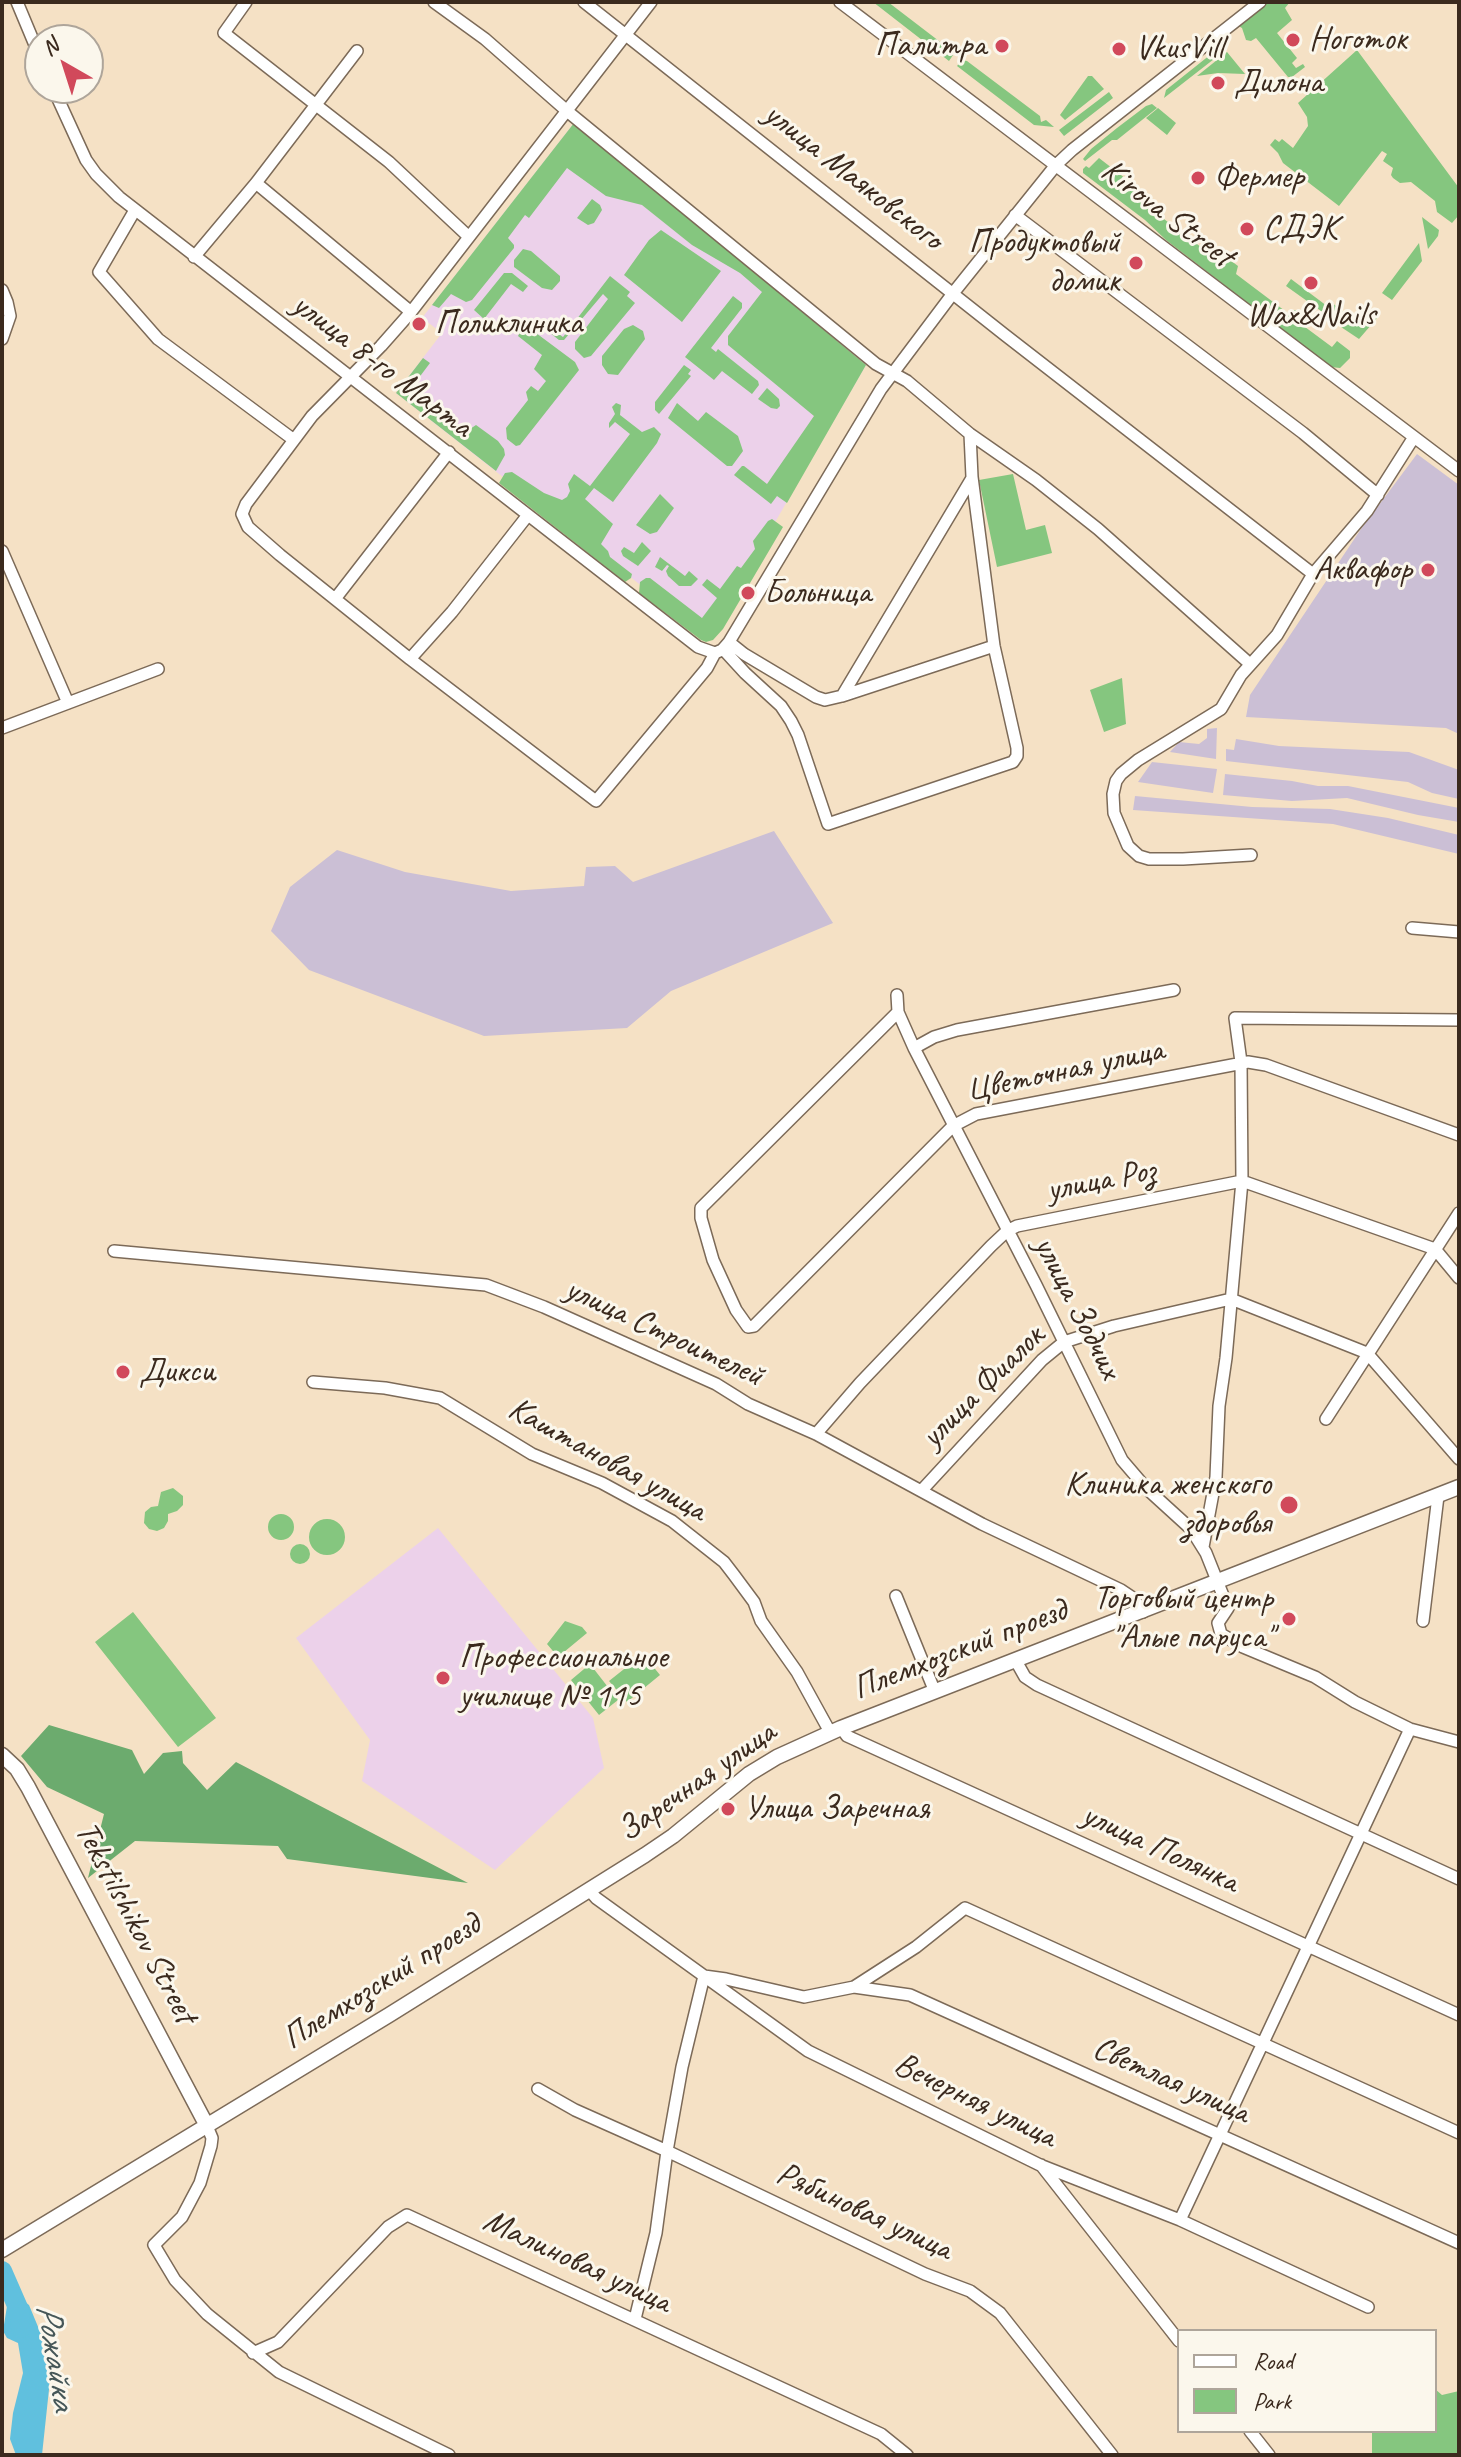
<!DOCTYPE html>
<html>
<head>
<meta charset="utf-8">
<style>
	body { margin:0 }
	#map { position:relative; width:1461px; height:2457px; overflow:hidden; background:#f5e1c5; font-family:Caveat,sans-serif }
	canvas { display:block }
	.frame { position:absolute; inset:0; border:4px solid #3b2a1e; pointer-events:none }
	.legend { position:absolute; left:1177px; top:2329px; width:260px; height:104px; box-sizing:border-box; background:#fbf7ec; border:2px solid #aea59a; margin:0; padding:10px 14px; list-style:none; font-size:24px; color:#3b2a1e }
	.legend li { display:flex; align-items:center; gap:16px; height:40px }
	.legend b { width:40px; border:2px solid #aea59a }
	.north { position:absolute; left:24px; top:24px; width:80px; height:80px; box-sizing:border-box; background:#fbf7ec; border:2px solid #aea59a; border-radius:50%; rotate:321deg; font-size:22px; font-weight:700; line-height:32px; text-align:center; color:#3b2a1e }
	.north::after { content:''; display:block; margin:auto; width:28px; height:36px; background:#d1495b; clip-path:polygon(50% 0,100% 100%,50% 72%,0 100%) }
</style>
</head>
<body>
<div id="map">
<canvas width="1461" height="2457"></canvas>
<div class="frame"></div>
<ul class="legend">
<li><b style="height:10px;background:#fff"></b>Road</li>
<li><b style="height:22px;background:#85c67f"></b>Park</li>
</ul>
<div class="north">N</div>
</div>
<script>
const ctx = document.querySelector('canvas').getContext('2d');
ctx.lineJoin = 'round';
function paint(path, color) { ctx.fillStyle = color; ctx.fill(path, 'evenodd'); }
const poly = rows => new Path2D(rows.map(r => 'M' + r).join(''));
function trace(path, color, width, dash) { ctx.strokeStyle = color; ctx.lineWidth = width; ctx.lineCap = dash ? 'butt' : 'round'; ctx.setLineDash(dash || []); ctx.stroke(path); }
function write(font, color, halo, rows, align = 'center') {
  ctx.font = font + ' Caveat,sans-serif'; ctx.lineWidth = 6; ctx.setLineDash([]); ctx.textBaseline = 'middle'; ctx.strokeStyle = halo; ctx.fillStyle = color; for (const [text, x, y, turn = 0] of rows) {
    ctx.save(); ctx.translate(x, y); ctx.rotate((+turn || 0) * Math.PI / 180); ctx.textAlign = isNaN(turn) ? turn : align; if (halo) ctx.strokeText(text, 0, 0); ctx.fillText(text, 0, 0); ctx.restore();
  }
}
paint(poly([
	[574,123,866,365,708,638,396,393,442,333,422,318],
	[438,1528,593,1718,604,1768,495,1870,362,1781,370,1740,296,1638]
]), '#ecd1ea');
paint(poly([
	[1417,454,1459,485,1459,734,1446,728,1246,717,1250,695,1361,529],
	[1217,728,1216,759,1170,752,1179,742,1199,744,1207,738,1207,729],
	[1236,739,1279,746,1409,752,1459,770,1459,799,1432,793,1408,782,1226,761,1226,749,1234,750],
	[1152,762,1217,769,1213,793,1138,782],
	[1225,774,1292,781,1318,786,1348,786,1459,808,1459,822,1418,815,1347,798,1292,801,1223,795],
	[1135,796,1252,807,1330,809,1388,818,1459,835,1459,854,1333,824,1133,810],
	[774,831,833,923,671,991,627,1028,484,1036,309,970,271,931,290,887,337,850,405,872,511,891,584,886,586,867,615,866,633,882]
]), '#cbbfd5');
paint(poly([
	[873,2,888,2,952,51,953,55,949,61],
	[1260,2,1290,2,1285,8,1292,20,1277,33,1297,58,1292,63,1296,68,1303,64,1305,67,1292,77,1288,77,1256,38,1251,41,1246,40,1242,28,1233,23],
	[1220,47,1223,49,1223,52,1164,98,1166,90],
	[1357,50,1459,188,1459,215,1452,223,1437,212,1435,201,1411,182,1400,183,1393,178,1391,175,1393,168,1383,161,1387,154,1382,151,1339,206,1283,163,1278,153,1270,145,1275,139,1279,142,1282,139,1293,148,1308,126,1307,117,1298,103],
	[1227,52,1245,74,1218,73,1197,76],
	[962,60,967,61,1040,116,1041,122,1046,120,1054,127,1034,125,957,66],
	[1088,76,1092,76,1104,89,1065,120,1060,115],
	[1109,92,1113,98,1064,136,1059,130],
	[1152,104,1157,108,1117,140,1112,140,1085,161,1083,159,1091,149,1117,128,1146,106],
	[1158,108,1176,123,1167,135,1146,118],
	[574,123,866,365,787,503,777,496,771,504,734,475,742,466,744,466,767,484,814,416,728,345,728,336,762,292,740,273,692,245,642,205,606,196,567,168,529,218,525,215,508,238,514,245,514,248,472,300,466,302,451,294,439,308,432,305],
	[1099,158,1161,206,1156,213,1222,263,1229,260,1234,263,1238,266,1236,274,1289,314,1295,310,1299,310,1304,316,1301,324,1332,347,1337,341,1350,351,1350,358,1340,368,1331,367,1166,240,1145,220,1083,173,1083,169,1086,166,1089,168],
	[592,199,600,205,602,210,594,223,588,225,577,218],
	[1422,217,1439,230,1438,236,1428,249],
	[661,230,721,271,682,322,624,275,649,240],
	[1419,243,1422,261,1392,300,1382,293],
	[523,249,531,251,560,276,560,281,552,290,542,288,514,267,514,260],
	[504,273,512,273,528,286,523,292,511,284,484,319,474,310],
	[610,276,630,292,627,296,635,303,591,356,584,358,575,349,575,342,608,299,603,294,564,340,559,340,541,326,543,323,563,337],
	[1291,279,1327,306,1331,302,1346,314,1328,316,1286,286],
	[733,296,742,303,742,308,711,348,716,352,718,349,758,381,759,385,752,394,722,371,714,380,685,357],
	[1378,317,1359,339,1335,323],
	[633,325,643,331,645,339,618,375,608,374,602,365,602,356,624,329],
	[521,330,527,330,536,333,575,362,579,370,520,445,516,446,507,439,506,428,528,400,526,392,531,386,538,391,546,381,534,369,542,355,518,336],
	[423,358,430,363,412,387,463,430,467,431,476,425,498,441,504,449,505,455,496,471,396,393],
	[684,365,691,370,688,374,691,376,659,414,655,410,655,402],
	[767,388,779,399,780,406,777,409,771,408,758,399],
	[616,403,621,405,620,415,642,432,654,427,661,434,657,443,613,502,594,488,585,499,613,524,601,544,608,551,610,557,632,574,631,578,625,582,499,483,505,473,512,472,544,493,562,500,567,497,570,491,568,484,574,474,590,486,630,434,615,422,609,428,609,423,615,414,612,407],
	[677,403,698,421,706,412,738,436,743,451,732,466,727,466,668,418],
	[1013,474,1026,530,1045,525,1052,553,997,567,979,480],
	[660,494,674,508,657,532,650,534,636,525],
	[772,519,783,527,723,629,713,640,706,642,701,640,639,593,640,582,646,578,650,578,702,618,717,598,702,585,707,579,720,589,737,566,741,568,755,549,753,541,768,521],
	[642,542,651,551,638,566,623,556,621,551,624,547,634,553],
	[660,557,685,576,689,571,698,579,691,586,679,586,668,576,666,571,669,566,667,565,662,571,655,567],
	[1122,678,1126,724,1104,732,1090,690],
	[173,1488,183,1496,183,1505,177,1511,168,1514,168,1521,164,1528,157,1531,149,1529,144,1523,145,1512,151,1507,158,1506,161,1492],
	'268 1527a13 13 0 1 1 26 0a13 13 0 1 1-26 0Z',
	'309 1537a18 18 0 1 1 36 0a18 18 0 1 1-36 0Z',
	'290 1554a10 10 0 1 1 20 0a10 10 0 1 1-20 0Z',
	[133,1612,216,1718,178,1747,95,1642],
	[565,1621,582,1627,587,1633,558,1657,547,1644],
	[643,1654,660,1675,627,1702,609,1681],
	[590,1664,618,1700,599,1715,571,1680],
	[1435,2389,1442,2395,1459,2391,1459,2455,1372,2455,1372,2431,1435,2431]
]), '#85c67f');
paint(poly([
	[49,1725,132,1750,144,1774,163,1753,182,1751,183,1763,207,1790,236,1762,468,1883,287,1859,278,1846,135,1841,88,1878,104,1814,47,1787,21,1756]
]), '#6cab6e');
paint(poly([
	[20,2298,29,2305,46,2346,50,2380,42,2455,16,2455,10,2439,13,2413,23,2373,18,2343,7,2338,3,2331,7,2306]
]), '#60c0de');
trace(poly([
	[2,2271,19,2310,21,2328]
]), '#60c0de', 20);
const minor = poly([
	[17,2,40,57],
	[246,2,224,33,389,162,469,237],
	[434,2,485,39,567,111,876,364,907,381,970,434,1036,480,1098,529,1250,664],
	[584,2,1005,335,1313,574],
	[651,2,411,312,381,346,312,416,246,504,242,514,248,527,280,555,410,659,596,801,707,668,715,653],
	[840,2,1459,471],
	[53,88,86,160,96,174,119,197,698,647,715,653],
	[256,183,411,312],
	[135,210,99,272,158,339,294,440],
	[1015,215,1303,433,1378,495],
	[194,257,256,183,357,51],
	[2,290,7,302,10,316,2,339],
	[2,551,68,703],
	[335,599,449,452],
	[729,642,744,654,816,697,825,700,842,696,972,478],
	[723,649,745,673,781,706,791,721,798,735,828,824,1013,762,1017,756,1017,748,994,646,972,477,970,434],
	[715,653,722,650,729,642,881,389,954,292,1056,165,1072,150,1260,2],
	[410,659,452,612,528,515],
	[842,696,994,646],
	[2,728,158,669],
	[1251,855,1183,859,1149,859,1139,856,1128,846,1114,813,1113,794,1116,781,1121,774,1138,760,1221,709,1241,675,1277,635,1313,574,1367,511,1414,437],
	[1412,928,1459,932],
	[897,995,898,1012,914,1048,1036,1285,1122,1460,1146,1488,1191,1529,1206,1553,1228,1608,1218,1623,1221,1634,1243,1647,1315,1677,1355,1702,1410,1729,1459,1742],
	[898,1012,701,1208,701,1218,713,1260,736,1310,748,1327,754,1326,953,1126,976,1114,1248,1062,1266,1065,1459,1135],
	[914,1048,934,1037,957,1030,1174,990],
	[114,1251,486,1285,544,1307,716,1384,748,1404,816,1434,982,1524,1121,1590,1133,1598,1143,1612],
	[313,1382,385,1388,440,1398,532,1454,602,1483,672,1521,724,1562,734,1575,754,1602,761,1621,797,1672,830,1732],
	[1326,1419,1459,1213],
	[816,1434,860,1383,991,1246,1007,1231,1017,1226,1242,1181,1435,1249,1459,1278],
	[922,1490,1042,1360,1064,1342,1114,1326,1231,1299,1367,1353,1459,1459],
	[1203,1547,1216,1477,1219,1406,1226,1358,1242,1181,1241,1062,1235,1018,1459,1020],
	[896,1596,935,1692],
	[1423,1621,1438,1496],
	[1016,1661,1025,1677,1037,1685,1459,1879],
	[841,1728,847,1736,1459,2015],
	[589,1890,596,1898,808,2051,1040,2165,1180,2220,1368,2307],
	[854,1987,910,1995,1459,2243],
	[538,2089,575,2110,667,2151,925,2274,970,2291,1000,2313,1112,2455],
	[207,2126,212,2138,211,2146,200,2183,182,2217,154,2245,175,2280,207,2314,279,2372,449,2455],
	[1041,2165,1179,2341],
	[1180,2220,1410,1729],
	[635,2319,656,2233,667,2151,682,2067,704,1976,726,1979,804,1997,854,1987,916,1947,965,1908,1459,2133],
	[253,2353,278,2342,388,2227,407,2215,881,2434,907,2455],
	[1250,2431,1269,2455]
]);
const major = poly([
	[2,1755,17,1769,28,1787,207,2126],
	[2,2250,389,2015,645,1855,673,1836,749,1774,777,1757,841,1728,1459,1487]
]);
trace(minor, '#7c6a58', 14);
trace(major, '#7c6a58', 17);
trace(minor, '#fff', 11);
trace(major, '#fff', 14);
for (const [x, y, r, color] of [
	[1293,40,8,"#d1495b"],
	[1002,46,8,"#d1495b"],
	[1119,49,8,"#d1495b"],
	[1218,83,8,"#d1495b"],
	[1198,178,8,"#d1495b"],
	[1247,229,8,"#d1495b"],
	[1136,263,8,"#d1495b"],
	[1311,283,8,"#d1495b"],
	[419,324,8,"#d1495b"],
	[1428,570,8,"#d1495b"],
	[748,593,8,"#d1495b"],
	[123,1372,8,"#d1495b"],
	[1289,1505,10,"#d1495b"],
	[1289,1619,8,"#d1495b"],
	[443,1678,8,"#d1495b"],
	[728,1809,8,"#d1495b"]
]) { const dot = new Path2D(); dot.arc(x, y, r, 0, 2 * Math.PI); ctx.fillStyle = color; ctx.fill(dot); trace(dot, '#fbf7ec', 3); }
write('34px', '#3b2a1e', '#fbf7ec', [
	["Ноготок",1309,40],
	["Палитра",986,46,"right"],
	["VkusVill",1135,49],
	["Дилона",1234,83],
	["Фермер",1214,178],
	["СДЭК",1263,229],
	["Продуктовый",1120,243,"right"],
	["домик",1120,282,"right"],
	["Wax&Nails",1311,316,"center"],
	["Поликлиника",435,324],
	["Аквафор",1412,570,"right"],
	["Больница",764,593],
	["Дикси",139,1372],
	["Клиника женского",1271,1485,"right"],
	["здоровья",1271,1524,"right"],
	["Торговый центр",1273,1599,"right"],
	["\"Алые паруса\"",1273,1638,"right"],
	["Профессиональное",459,1658],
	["училище № 115",459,1697],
	["Улица Заречная",744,1809]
], 'left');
write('34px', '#3b2a1e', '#fbf7ec', [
	["улица Маяковского",853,177,38],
	["Kirova Street",1167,214,37],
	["улица 8-го Марта",382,366,37],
	["Цветочная улица",1065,1071,-12],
	["улица Роз",1101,1181,-11],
	["улица Зодчих",1077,1308,63],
	["улица Строителей",664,1333,25],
	["улица Фиалок",983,1387,-45],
	["Каштановая улица",607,1460,29],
	["Племхозский проезд",960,1650,-21],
	["Заречная улица",697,1782,-35],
	["улица Полянка",1160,1849,25],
	["Tekstilshikov Street",135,1923,62],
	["Племхозский проезд",382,1982,-32],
	["Светлая улица",1171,2081,24],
	["Вечерняя улица",975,2101,26],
	["Рябиновая улица",864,2212,25],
	["Малиновая улица",577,2262,25]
]);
write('italic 36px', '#465758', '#fbf7ec', [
	["Рожайка",55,2357,81]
]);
</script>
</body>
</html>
